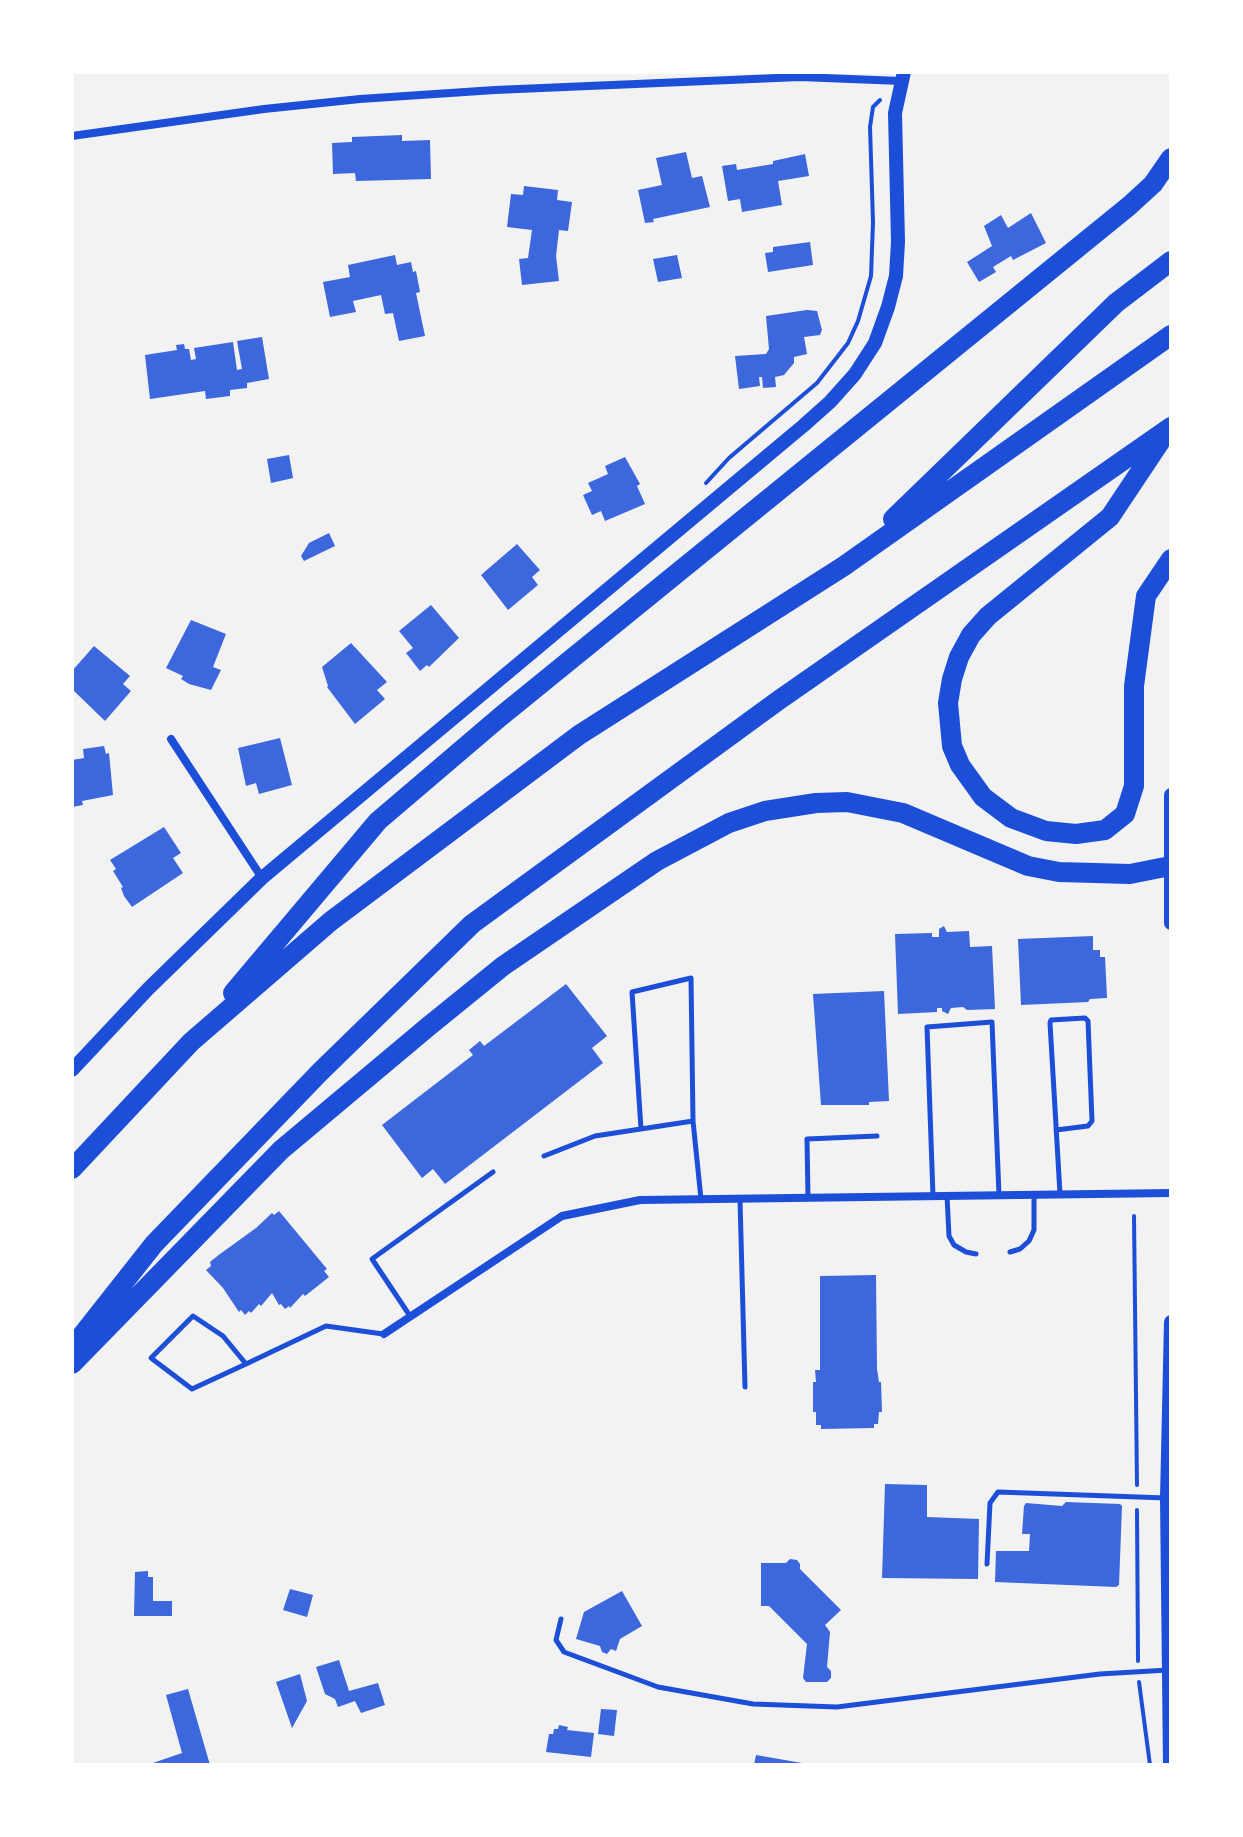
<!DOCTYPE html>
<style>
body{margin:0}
#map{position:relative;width:1243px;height:1837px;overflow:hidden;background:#f2f2f2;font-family:"Titillium Web",sans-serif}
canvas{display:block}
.frame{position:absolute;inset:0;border:74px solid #fff;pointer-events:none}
</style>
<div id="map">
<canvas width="1243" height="1837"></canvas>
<div class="frame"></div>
</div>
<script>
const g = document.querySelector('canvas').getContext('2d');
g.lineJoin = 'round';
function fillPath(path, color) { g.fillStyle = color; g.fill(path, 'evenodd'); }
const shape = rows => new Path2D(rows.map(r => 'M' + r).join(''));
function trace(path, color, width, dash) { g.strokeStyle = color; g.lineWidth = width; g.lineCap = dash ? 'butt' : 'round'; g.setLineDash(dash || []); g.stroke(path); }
fillPath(shape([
 [402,135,402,141,430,140,431,179,356,181,355,173,333,174,332,143,352,142,352,137],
 [686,152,692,178,702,176,710,207,653,219,654,222,645,223,638,190,662,185,656,158],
 [805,154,809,176,778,181,782,205,742,212,740,199,728,201,722,166,736,164,737,170,773,164,773,161],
 [524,186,558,190,557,200,572,202,568,231,559,230,556,256,559,281,522,285,519,259,528,258,532,230,507,227,511,194,523,195],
 [1031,213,1046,243,1013,260,1011,256,993,267,996,272,979,282,967,262,992,246,984,226,1001,215,1008,228],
 [810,242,813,265,768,272,765,253,773,252,773,247],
 [395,255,397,265,411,262,413,272,416,271,420,292,416,293,425,336,399,341,393,313,385,314,381,295,353,301,356,312,330,317,323,282,350,277,348,265],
 [677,255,682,278,658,282,653,259],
 [807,310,817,311,822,330,820,335,804,337,807,354,794,357,794,363,784,375,775,377,776,387,763,388,762,377,759,377,760,386,739,389,735,356,766,354,769,349,766,316],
 [262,337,269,379,247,383,247,388,230,390,230,396,206,399,205,391,150,399,145,355,177,350,176,345,184,344,185,349,189,349,191,360,196,359,194,348,233,342,237,370,242,369,237,341],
 [289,455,293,478,271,483,267,459],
 [625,457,640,484,637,486,645,504,605,521,601,511,592,515,583,495,592,491,588,483,608,474,605,466],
 [329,533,335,546,304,561,301,556,309,543],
 [517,544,540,570,532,577,538,585,508,610,481,575],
 [431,605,459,638,429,667,427,665,420,671,406,653,413,648,399,631],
 [191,620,226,634,213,667,221,670,211,690,189,684,181,679,183,676,166,668],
 [351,643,387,682,377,690,385,699,355,724,327,687,328,686,322,667],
 [94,646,130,676,123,684,131,691,105,721,72,689,72,671],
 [280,738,292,785,259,794,256,783,246,786,238,748],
 [104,746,106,754,109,753,113,795,82,801,83,805,72,807,72,760,84,758,83,749],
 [164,827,181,853,173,858,183,873,132,907,124,896,121,888,123,887,113,871,116,869,110,860],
 [944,926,947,932,969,931,970,947,992,946,995,1009,967,1010,963,1007,951,1008,948,1014,942,1011,942,1008,937,1008,937,1012,898,1014,895,934,932,933,932,937,939,937,939,929],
 [1093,936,1093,950,1100,950,1100,957,1105,957,1107,998,1090,999,1088,1002,1021,1005,1018,939],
 [566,984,607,1036,592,1048,603,1063,445,1184,433,1169,422,1178,382,1125,473,1055,469,1050,480,1041,484,1046],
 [884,991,889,1101,869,1102,869,1105,821,1105,813,994],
 [279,1211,327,1269,324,1271,329,1277,305,1296,303,1294,290,1308,289,1306,285,1309,281,1304,279,1305,272,1293,261,1306,259,1304,251,1313,249,1311,245,1315,241,1310,239,1312,223,1288,206,1270,211,1266,210,1262,220,1254,256,1228,272,1213,274,1215],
 [876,1275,877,1369,879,1382,881,1382,882,1412,879,1412,878,1424,874,1424,874,1428,821,1429,821,1425,816,1425,816,1412,813,1412,813,1382,816,1382,815,1370,820,1370,820,1276],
 [885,1484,927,1485,927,1517,979,1519,978,1579,882,1578],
 [1066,1502,1120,1504,1122,1506,1119,1585,1116,1587,995,1582,996,1551,1029,1551,1030,1534,1022,1534,1024,1506,1026,1503,1062,1506],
 [790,1559,797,1560,800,1564,800,1569,841,1610,825,1625,830,1632,827,1667,831,1671,831,1678,827,1682,806,1682,803,1678,807,1644,769,1606,761,1606,761,1563,786,1563],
 [148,1571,148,1577,153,1577,153,1601,172,1601,172,1616,134,1616,135,1572],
 [290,1589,313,1595,307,1617,283,1610],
 [622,1591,642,1626,620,1639,616,1651,611,1649,607,1654,602,1652,600,1646,576,1639,584,1612],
 [339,1660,349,1691,378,1683,385,1705,361,1713,355,1701,338,1707,335,1699,325,1694,316,1667],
 [300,1674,307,1701,292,1728,276,1682],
 [188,1689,210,1765,147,1765,182,1753,166,1695],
 [601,1709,617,1710,614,1736,598,1734],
 [559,1725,568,1727,567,1730,594,1733,591,1757,546,1752,549,1734,553,1734,554,1729,558,1729],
 [756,1755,802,1763,802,1765,754,1765]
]), '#3d67dc');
trace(shape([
 [706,483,729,458,817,383,848,343,858,321,871,276,873,222,870,127,873,107,880,100],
 [1134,1216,1137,1485],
 [1137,1510,1138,1661],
 [1139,1682,1150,1765]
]), '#1d4ed8', 4);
trace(shape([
 [693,1121,701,1199],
 [1056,1130,1088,1126,1092,1121,1088,1021,1085,1018,1051,1020,1050,1023,1060,1194],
 [544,1156,595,1136,693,1121,691,978,632,992,641,1129],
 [933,1196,927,1027,992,1022,999,1195],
 [947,1196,949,1236,954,1245,966,1252,976,1254],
 [808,1198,807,1139,877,1136],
 [740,1200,745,1387],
 [1010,1252,1020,1249,1029,1241,1034,1230,1034,1194],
 [410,1316,372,1259,493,1172],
 [246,1364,223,1336,193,1316,151,1358,192,1389,246,1364,326,1326,383,1334],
 [987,1564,990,1503,998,1492,1166,1498],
 [561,1619,556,1640,564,1652,658,1687,753,1704,837,1707,1100,1674,1168,1670]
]), '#1d4ed8', 5);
trace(shape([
 [72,136,264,109,360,99,495,90,800,77,901,81],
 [171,739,262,878],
 [384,1334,562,1216,640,1200,1171,1193]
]), '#1d4ed8', 8);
trace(shape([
 [1171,795,1171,923],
 [72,1070,148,989,262,878,803,426,830,402,855,374,875,343,888,307,896,276,898,242,895,113,904,72],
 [1170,1765,1167,1498,1171,1322]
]), '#1d4ed8', 14);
trace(shape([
 [1160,442,1110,517,988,616,971,635,959,657,952,679,948,703,952,746,960,765,983,797,1011,818,1046,831,1076,834,1105,830,1125,814,1134,786,1134,686,1146,596,1171,559],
 [893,519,1116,303,1171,261],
 [233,993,378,821,500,717,1129,206,1153,184,1171,158],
 [72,1169,191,1042,331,921,579,735,844,566,1171,335],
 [72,1348,154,1244,320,1072,472,924,779,700,1171,427],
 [72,1364,281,1150,429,1026,503,966,657,861,729,823,765,811,816,803,847,802,903,813,1028,866,1059,872,1130,874,1170,866]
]), '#1d4ed8', 20);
</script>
